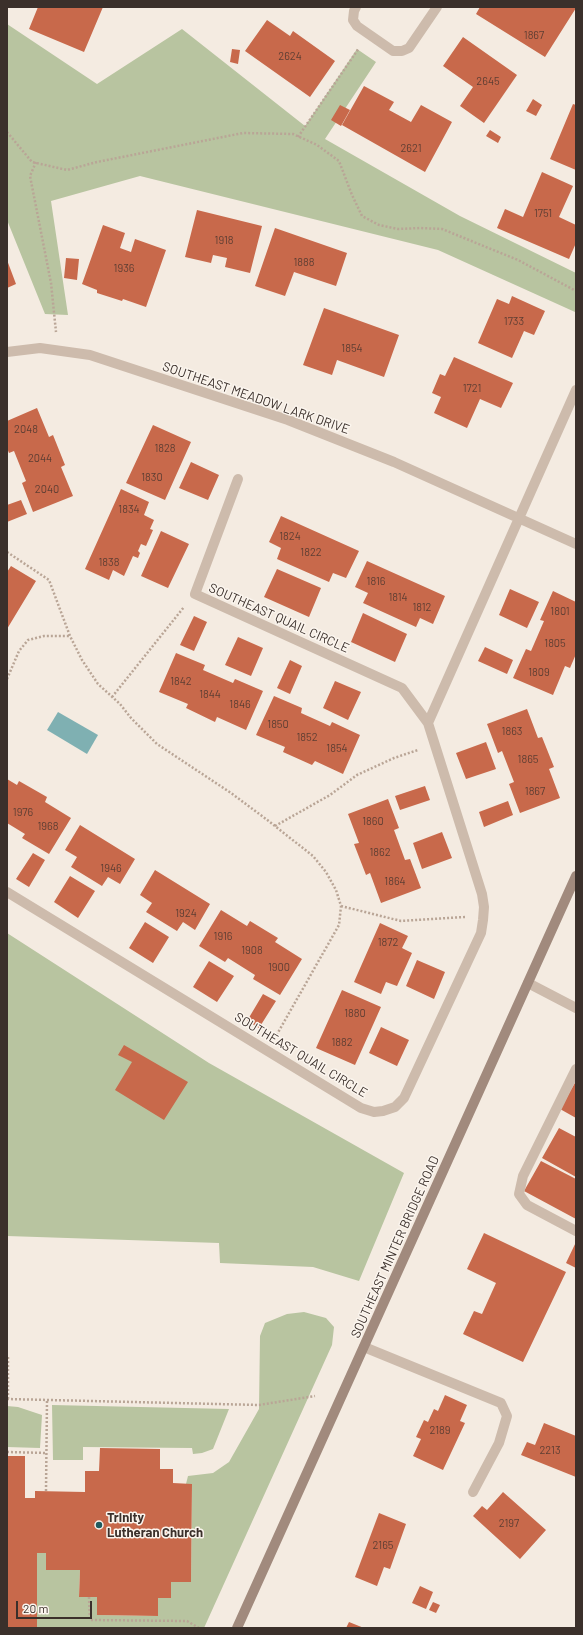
<!DOCTYPE html>
<style>
body{margin:0}
#map{position:relative;width:583px;height:1635px;overflow:hidden;background:#f4ebe1;font-family:Barlow,sans-serif}
canvas{display:block}
.frame{position:absolute;inset:0;border:8px solid #3b302b;pointer-events:none}
.scale{position:absolute;left:16px;top:1601px;width:76px;height:18px;box-sizing:border-box;border:2px solid #3b302b;border-top:0;padding-left:5px;font-size:12px;line-height:14px;white-space:nowrap;color:#3b302b;-webkit-text-stroke:3px #fbf5ee;paint-order:stroke}
</style>
<div id="map">
<canvas width="583" height="1635"></canvas>
<div class="frame"></div>
<div class="scale">20 m</div>
</div>
<script>
const g = document.querySelector('canvas').getContext('2d');
g.lineJoin = 'round';
function fillPath(path, color) { g.fillStyle = color; g.fill(path, 'evenodd'); }
const shape = rows => new Path2D(rows.map(r => 'M' + r).join(''));
function trace(path, color, width, dash) { g.strokeStyle = color; g.lineWidth = width; g.lineCap = dash ? 'butt' : 'round'; g.setLineDash(dash || []); g.stroke(path); }
function write(font, color, halo, rows, align = 'center') {
  g.font = font + ' Barlow,sans-serif'; g.lineWidth = 3; g.setLineDash([]); g.textBaseline = 'middle'; g.strokeStyle = halo; g.fillStyle = color; for (const [text, x, y, turn = 0] of rows) {
    g.save(); g.translate(x, y); g.rotate((+turn || 0) * Math.PI / 180); g.textAlign = isNaN(turn) ? turn : align; if (halo) g.strokeText(text, 0, 0); g.fillText(text, 0, 0); g.restore();
  }
}
fillPath(shape([
 [7,24,97,84,182,29,305,126,357,49,376,62,325,139,460,216,576,273,575,312,438,250,140,176,51,201,68,315,45,314,7,220],
 [7,933,209,1063,404,1173,359,1281,313,1267,220,1263,219,1243,7,1236],
 [304,1312,326,1318,334,1327,332,1345,204,1628,37,1628,37,1553,46,1553,46,1570,80,1570,79,1596,97,1597,97,1615,158,1616,158,1598,171,1582,191,1582,192,1484,186,1484,188,1476,213,1473,229,1462,259,1409,260,1336,265,1323,287,1314],
 [52,1405,229,1409,213,1449,202,1453,193,1454,192,1448,83,1447,83,1460,53,1460],
 [7,1406,18,1407,42,1415,40,1448,7,1447]
]), '#b8c4a0');
fillPath(shape([
 [58,712,98,735,87,754,47,730]
]), '#7fb0b2');
fillPath(shape([
 [38,7,103,7,84,52,29,29],
 [480,7,576,7,576,8,545,57,476,14],
 [267,20,290,36,293,31,335,61,310,97,245,51],
 [463,37,517,75,484,123,460,106,473,87,443,66],
 [232,49,240,50,238,64,230,62],
 [364,86,394,102,389,110,411,122,421,105,452,122,425,172,342,125],
 [533,99,542,105,536,116,526,111],
 [573,104,576,105,576,170,550,159],
 [340,105,350,110,341,126,331,120],
 [490,130,501,137,498,143,486,136],
 [542,172,573,186,559,217,576,225,576,243,569,259,497,228,505,209,523,217],
 [197,210,262,226,250,273,225,267,227,258,213,255,211,263,185,257],
 [103,225,125,233,120,248,131,252,135,239,166,250,146,307,123,299,122,301,97,293,97,290,82,284],
 [275,228,347,253,336,286,294,272,285,296,255,286],
 [66,258,79,259,77,280,64,278],
 [7,260,16,284,7,288],
 [512,296,545,311,534,335,524,331,512,358,478,343,497,299,509,304],
 [324,308,399,335,384,377,337,360,332,375,303,365],
 [454,357,513,383,501,408,480,399,467,428,434,413,441,397,432,393,440,374,445,376],
 [37,408,49,437,53,435,65,465,61,467,73,496,33,512,22,483,26,481,14,451,9,453,7,448,7,421],
 [153,425,191,442,165,500,126,483],
 [191,462,219,475,208,500,179,488],
 [121,489,149,502,144,515,154,520,150,529,153,530,146,546,141,544,138,551,140,553,138,558,133,556,124,576,113,570,109,580,85,569],
 [21,500,27,514,7,522,7,505],
 [281,516,359,551,346,578,333,573,329,582,277,559,281,548,269,542],
 [161,531,189,544,168,588,141,576],
 [367,561,445,596,433,624,420,618,416,627,363,603,368,593,355,587],
 [11,566,36,581,7,629,7,572],
 [277,569,321,588,309,617,264,597],
 [510,589,539,602,527,628,499,615],
 [553,591,576,602,576,654,570,668,565,666,553,695,513,678,526,649,531,651,544,621,540,620],
 [363,613,407,634,395,662,351,642],
 [194,616,207,622,194,651,180,645],
 [238,637,263,648,251,676,225,665],
 [485,647,513,660,507,674,478,661],
 [176,653,205,665,203,670,233,683,235,679,263,691,246,730,217,717,215,722,186,708,188,704,159,692],
 [290,660,302,666,290,694,277,688],
 [335,681,361,692,348,720,323,708],
 [274,696,302,708,301,713,330,726,332,722,360,735,343,774,315,761,312,765,283,752,285,747,256,735],
 [527,709,538,738,542,737,554,767,549,769,560,798,520,813,509,784,514,782,502,751,498,753,487,724],
 [486,742,496,769,466,779,456,753],
 [7,779,17,785,19,781,47,797,45,802,71,818,49,854,22,838,25,834,7,823],
 [425,786,430,800,400,810,395,796],
 [388,799,399,828,394,830,405,860,410,859,421,888,381,903,370,873,366,875,354,844,359,843,348,814],
 [508,801,513,815,484,827,479,812],
 [80,825,135,859,120,884,108,877,102,886,71,867,77,857,65,850],
 [442,832,452,858,422,869,413,843],
 [33,853,45,860,29,887,16,879],
 [155,870,210,904,195,930,183,922,177,931,146,912,152,903,140,895],
 [70,876,95,891,78,918,54,902],
 [221,910,247,926,250,921,278,938,275,942,302,959,280,995,253,979,255,975,228,958,225,962,199,946],
 [145,922,169,937,153,963,129,948],
 [380,923,408,936,402,948,412,953,397,986,386,982,381,994,354,982],
 [417,960,445,972,434,999,406,986],
 [209,961,234,976,217,1002,193,987],
 [342,990,381,1007,355,1065,316,1048],
 [263,994,276,1001,259,1028,247,1021],
 [381,1027,409,1040,397,1066,369,1053],
 [124,1045,188,1082,164,1120,115,1090,132,1062,118,1055],
 [576,1081,576,1118,560,1109],
 [559,1128,576,1137,576,1177,542,1158],
 [541,1161,576,1179,576,1219,524,1191],
 [484,1233,566,1272,523,1362,463,1334,474,1311,482,1314,496,1283,467,1269],
 [576,1242,576,1268,566,1263],
 [445,1395,467,1405,460,1421,465,1423,443,1470,413,1456,421,1439,416,1437,424,1420,428,1422,434,1409,438,1411],
 [544,1423,576,1436,576,1477,521,1455,527,1442,535,1445],
 [100,1448,160,1449,160,1469,173,1469,173,1483,192,1484,191,1582,171,1582,171,1598,158,1598,158,1616,97,1615,97,1597,79,1597,80,1570,46,1570,46,1553,37,1553,37,1628,7,1628,7,1456,25,1456,25,1498,35,1498,35,1491,85,1492,85,1471,99,1471],
 [503,1492,546,1530,520,1559,473,1516,482,1506,487,1510],
 [379,1513,406,1524,390,1569,384,1567,377,1586,355,1577],
 [420,1586,433,1592,426,1609,412,1603],
 [433,1602,440,1605,436,1613,429,1610],
 [349,1622,364,1628,346,1628]
]), '#c8694b');
trace(shape([
 [7,132,32,162,67,170,97,162,243,133,293,134,317,145,339,161,352,195,362,216,379,225,398,229,420,228,442,229,518,260,576,291],
 [298,137,359,48],
 [36,162,30,176,51,283,56,332],
 [7,552,49,580,70,636,82,660,98,684,120,704,131,718,157,744,231,793,266,819,313,856,326,872,336,890,341,906,339,925,276,1036],
 [7,679,19,651,28,640,44,636,70,636],
 [112,697,184,607],
 [275,826,330,795,357,775,394,758,418,750],
 [341,906,401,921,465,917],
 [7,1399,259,1405,315,1396],
 [8,1399,8,1357],
 [7,1452,46,1453],
 [46,1491,47,1400],
 [89,1597,90,1620,187,1621,199,1628]
]), '#b9a596', 2.5, [2, 2]);
trace(shape([
 [528,983,576,1008],
 [576,1069,523,1176,519,1194,527,1205,576,1231],
 [364,1347,501,1403,507,1416,499,1443,473,1492]
]), '#cdbbac', 10);
trace(shape([
 [356,7,354,11,353,20,357,26,393,51,402,51,409,48,437,7],
 [7,352,40,348,90,355,288,420,394,462,576,544],
 [238,479,195,594,402,688,428,723],
 [7,892,361,1108,374,1112,383,1111,395,1107,404,1098,481,933,483,920,484,907,482,894,428,723,576,390]
]), '#cdbbac', 10);
trace(shape([
 [237,1628,576,876]
]), '#a18a7d', 10);
for (const [x, y, r, color] of [
 [99,1525,4,"#1f5a5e"]
]) { const dot = new Path2D(); dot.arc(x, y, r, 0, 2 * Math.PI); g.fillStyle = color; g.fill(dot); trace(dot, '#fbf5ee', 1.5); }
write('11px', '#5e3e33', null, [
 ["1867",534,35],
 ["2624",290,56],
 ["2645",488,81],
 ["2621",411,148],
 ["1751",543,213],
 ["1918",224,240],
 ["1888",304,262],
 ["1936",124,268],
 ["1733",514,321],
 ["1854",352,348],
 ["1721",472,388],
 ["2048",26,429],
 ["1828",165,448],
 ["2044",40,458],
 ["1830",152,477],
 ["2040",47,489],
 ["1834",129,509],
 ["1824",290,536],
 ["1822",311,552],
 ["1838",109,562],
 ["1816",376,581],
 ["1814",398,597],
 ["1812",422,607],
 ["1801",560,611],
 ["1805",555,643],
 ["1809",539,672],
 ["1842",181,681],
 ["1844",210,694],
 ["1846",240,704],
 ["1850",278,724],
 ["1863",512,731],
 ["1852",307,737],
 ["1854",337,748],
 ["1865",528,759],
 ["1867",535,791],
 ["1976",23,812],
 ["1860",373,821],
 ["1968",48,826],
 ["1862",380,852],
 ["1946",111,868],
 ["1864",395,881],
 ["1924",186,913],
 ["1916",223,936],
 ["1872",388,942],
 ["1908",252,950],
 ["1900",279,967],
 ["1880",355,1013],
 ["1882",342,1042],
 ["2189",440,1430],
 ["2213",550,1450],
 ["2197",509,1523],
 ["2165",383,1545]
]);
write('13px', '#3b302b', '#fbf5ee', [
 ["SOUTHEAST MEADOW LARK DRIVE",256,398,19],
 ["SOUTHEAST QUAIL CIRCLE",279,618,24],
 ["SOUTHEAST QUAIL CIRCLE",301,1055,31],
 ["SOUTHEAST MINTER BRIDGE ROAD",395,1247,-66]
]);
write('bold 13px', '#3b302b', '#fbf5ee', [
 ["Trinity",107,1518],
 ["Lutheran Church",107,1533]
], 'left');
</script>
